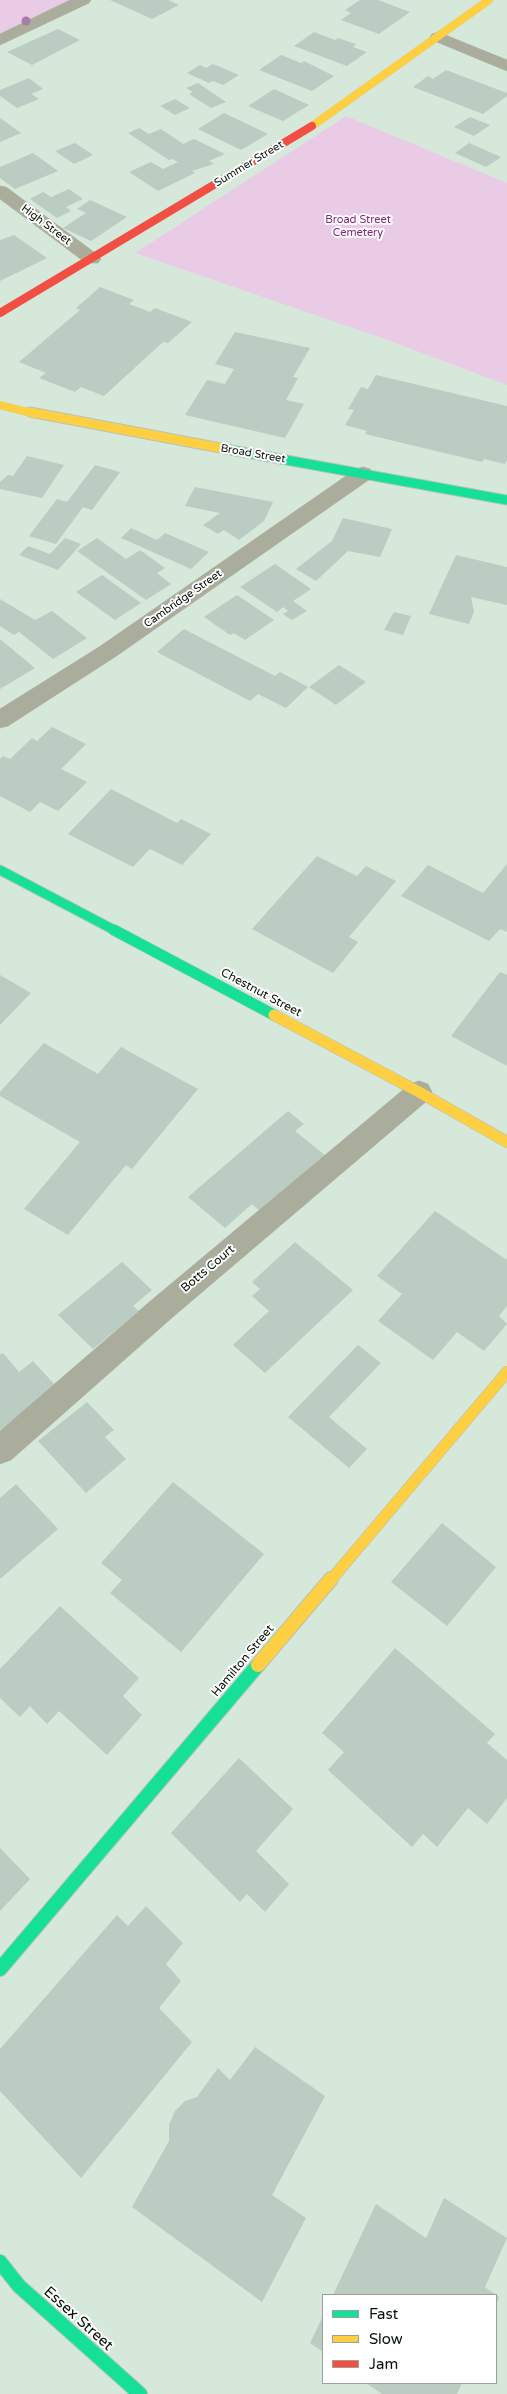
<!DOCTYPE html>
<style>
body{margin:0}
#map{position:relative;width:507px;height:2394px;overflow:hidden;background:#d5e8d9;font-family:"Varela Round",sans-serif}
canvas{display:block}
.legend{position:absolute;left:322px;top:2294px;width:175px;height:90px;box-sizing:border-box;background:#fff;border:1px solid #9ba09c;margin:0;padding:6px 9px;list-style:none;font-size:15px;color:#051108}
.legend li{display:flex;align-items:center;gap:10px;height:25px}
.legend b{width:25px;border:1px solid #9ba09c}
</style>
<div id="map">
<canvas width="507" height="2394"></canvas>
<ul class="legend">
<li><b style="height:6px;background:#16e098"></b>Fast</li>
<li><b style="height:6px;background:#ffcf43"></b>Slow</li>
<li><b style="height:6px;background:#f24e42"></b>Jam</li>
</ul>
</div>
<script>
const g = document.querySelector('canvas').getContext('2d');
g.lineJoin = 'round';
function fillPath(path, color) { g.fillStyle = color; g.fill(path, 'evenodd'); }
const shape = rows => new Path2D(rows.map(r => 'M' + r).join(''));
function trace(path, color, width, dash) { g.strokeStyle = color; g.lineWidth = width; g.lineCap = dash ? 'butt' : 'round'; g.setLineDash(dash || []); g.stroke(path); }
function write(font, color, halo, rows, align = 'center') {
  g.font = font + ' "Varela Round",sans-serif'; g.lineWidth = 4; g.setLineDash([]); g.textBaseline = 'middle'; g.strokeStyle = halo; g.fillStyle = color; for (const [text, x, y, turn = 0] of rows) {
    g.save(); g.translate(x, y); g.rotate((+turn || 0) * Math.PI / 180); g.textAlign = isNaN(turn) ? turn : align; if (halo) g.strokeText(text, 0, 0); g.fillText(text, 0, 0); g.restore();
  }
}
fillPath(shape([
 [0,0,78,0,0,40],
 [346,116,507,183,507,385,382,338,135,253]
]), '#eacbe6');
fillPath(shape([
 [110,0,168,0,179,5,152,19],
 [360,0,378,0,410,12,379,34,341,20,351,13,345,10],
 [58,29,80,40,32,65,7,52],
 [314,32,335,40,338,38,356,44,353,47,367,52,347,66,294,46],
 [281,55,301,63,304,61,334,76,312,91,259,70],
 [213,64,239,75,223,85,213,81,209,83,187,73,200,65,206,68],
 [446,70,507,93,507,96,483,114,413,87,428,76,433,79],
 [29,78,43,89,31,94,39,99,17,108,0,96,0,90],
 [198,83,226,102,211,108,189,94,193,92,186,88],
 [274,89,309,105,283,121,248,106],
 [175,99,190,108,175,115,160,106],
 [224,113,268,134,241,150,198,129],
 [470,117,490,125,474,136,454,127],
 [0,118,21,133,0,142],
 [139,128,149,134,161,129,183,144,194,139,225,154,209,161,214,164,192,171,195,173,158,191,129,172,151,162,163,169,178,162,172,159,169,160,128,133],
 [75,143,93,155,74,164,55,151],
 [469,143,501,157,486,167,455,153],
 [33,153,58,171,15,189,0,178,0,167],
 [69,189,83,199,66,207,71,211,57,218,30,199,43,192,51,197],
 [90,200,127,217,91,241,63,228,86,213,77,209],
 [14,235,47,258,0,281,0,240],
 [100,287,134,300,129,304,150,312,155,308,192,322,168,343,163,342,104,396,81,387,75,392,39,378,46,373,19,362,80,310,76,308],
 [235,332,310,348,293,377,298,378,286,400,304,404,285,438,185,415,207,380,225,384,234,369,215,364],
 [376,375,507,406,507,460,505,464,484,459,482,462,365,434,367,431,345,425,354,410,348,409,361,387,368,389],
 [27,456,64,465,42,498,0,489,0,482,8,475,13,476],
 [95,465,120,472,92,510,83,507,56,544,29,536,57,499,67,502],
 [195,487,273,502,264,521,239,540,224,530,218,534,203,525,220,513,185,506],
 [343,518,392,529,380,557,348,551,316,581,296,569,332,541],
 [131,528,157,540,165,533,209,552,191,569,121,538],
 [65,538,81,544,58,570,19,555,28,546,50,554],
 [97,538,126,559,140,550,165,568,157,573,171,584,146,600,77,551],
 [456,555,507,567,507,605,471,597,474,612,469,624,429,614],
 [275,564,311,589,293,601,307,611,292,620,283,614,288,611,283,607,277,612,240,587],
 [102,575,141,603,115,620,76,592],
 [237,595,274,620,245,640,234,633,230,635,204,617],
 [0,599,35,620,52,611,87,638,53,659,19,632,14,635,0,626],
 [394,612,411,616,403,635,384,630],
 [184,629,275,676,280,672,308,687,286,708,258,694,250,701,157,652],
 [0,639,35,668,0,689],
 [339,665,366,682,336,705,309,687],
 [52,727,86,744,61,769,87,782,58,811,40,802,30,812,0,796,0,759,3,756,10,759,32,738,37,741],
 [111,789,177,823,181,819,211,834,182,865,150,849,133,867,68,834],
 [317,856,357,876,366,866,396,881,349,937,358,942,333,973,252,929],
 [507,864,507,932,500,929,489,941,401,896,428,865,483,893],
 [500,972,507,975,507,1066,451,1036],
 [0,975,31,993,0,1025],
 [44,1043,98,1074,121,1047,198,1089,132,1169,126,1165,68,1235,24,1209,80,1142,0,1096,0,1092],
 [288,1111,304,1124,295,1131,326,1156,261,1212,252,1204,225,1228,188,1197],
 [435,1211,507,1260,507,1306,499,1316,507,1324,484,1351,457,1332,433,1360,378,1321,402,1294,377,1276],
 [295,1242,353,1290,265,1373,233,1345,269,1311,252,1296,260,1289,252,1282],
 [122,1262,152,1290,133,1306,139,1311,93,1349,58,1315],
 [358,1345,381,1363,329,1417,367,1449,349,1468,288,1417],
 [3,1353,19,1372,33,1361,56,1386,0,1430,0,1355],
 [87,1402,114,1430,105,1437,126,1459,86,1493,38,1441],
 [173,1482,264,1554,181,1652,110,1593,122,1580,101,1563],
 [16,1484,58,1529,0,1579,0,1498],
 [442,1523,496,1567,447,1626,391,1582],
 [60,1606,139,1678,123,1696,142,1715,107,1755,59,1711,47,1724,30,1706,20,1717,0,1698,0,1669],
 [395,1648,495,1734,487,1743,507,1760,507,1798,487,1824,468,1808,437,1847,423,1834,412,1847,328,1770,344,1752,322,1733],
 [239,1758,293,1809,256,1851,289,1884,265,1912,247,1894,240,1902,171,1833],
 [0,1848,30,1879,0,1911],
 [146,1906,183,1943,166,1964,181,1981,159,2008,192,2042,81,2178,0,2091,0,2049,117,1915,128,1926],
 [255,2047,325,2096,272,2195,306,2218,262,2302,132,2207,169,2141,169,2125,175,2111,185,2101,197,2097,218,2068,230,2080],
 [444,2198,507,2238,485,2287,499,2297,496,2306,496,2295,333,2295,376,2204,426,2238],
 [323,2316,323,2352,310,2343],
 [366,2383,462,2383,457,2394,382,2394]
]), '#bbccc2');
const street = shape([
 [70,0,91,0,89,3,0,45,0,34,70,0],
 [438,32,507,60,507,71,432,40,430,37,432,34,438,32],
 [0,186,6,187,98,255,101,259,98,263,86,263,0,199,0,186],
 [363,467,370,469,373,474,370,479,115,657,8,726,0,728,0,709,99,647,356,469,363,467],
 [419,1081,428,1084,432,1092,428,1100,174,1316,11,1460,0,1464,0,1431,154,1298,410,1084,419,1081]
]);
const fastFar2 = shape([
 [231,450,507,500],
 [0,870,116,931]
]);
const fastFar1 = shape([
 [114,930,274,1015]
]);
const fast = shape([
 [0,1969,258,1665],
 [0,2262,19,2286,140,2394]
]);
const slowFar3 = shape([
 [312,126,489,0],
 [0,405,35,414]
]);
const slowFar2 = shape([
 [30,412,231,450]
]);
const slowFar1 = shape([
 [274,1015,419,1092,507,1142],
 [330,1581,507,1372]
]);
const slow = shape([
 [258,1665,331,1579]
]);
const jam = shape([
 [0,313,312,126]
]);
trace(street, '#b5c4b8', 1);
trace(fastFar2, '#b5c4b8', 11);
trace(fastFar1, '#b5c4b8', 12);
trace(fast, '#b5c4b8', 16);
trace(slowFar3, '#b5c4b8', 8);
trace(slowFar2, '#b5c4b8', 11);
trace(slowFar1, '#b5c4b8', 12);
trace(slow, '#b5c4b8', 16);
trace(jam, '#b5c4b8', 8);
fillPath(street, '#aaac9c');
trace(fastFar2, '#16e098', 9);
trace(fastFar1, '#16e098', 11);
trace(fast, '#16e098', 14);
trace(slowFar3, '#ffcf43', 8);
trace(slowFar2, '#ffcf43', 9);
trace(slowFar1, '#ffcf43', 11);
trace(slow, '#ffcf43', 14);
trace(jam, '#f24e42', 8);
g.fillStyle = '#ab7ca8';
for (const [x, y] of [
 [26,21]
]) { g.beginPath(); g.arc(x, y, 4.5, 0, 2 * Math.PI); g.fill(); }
write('11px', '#051108', '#fff', [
 ["Summer Street",249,164,-31],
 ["High Street",46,225,37],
 ["Broad Street",253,454,10],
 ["Cambridge Street",183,599,-35]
]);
write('11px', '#88237f', '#fff', [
 ["Broad Street",358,220],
 ["Cemetery",358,233]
]);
write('12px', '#051108', '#fff', [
 ["Chestnut Street",261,993,28],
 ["Botts Court",208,1269,-40],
 ["Hamilton Street",243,1661,-50]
]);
write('15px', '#051108', '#fff', [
 ["Essex Street",78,2319,42]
]);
</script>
